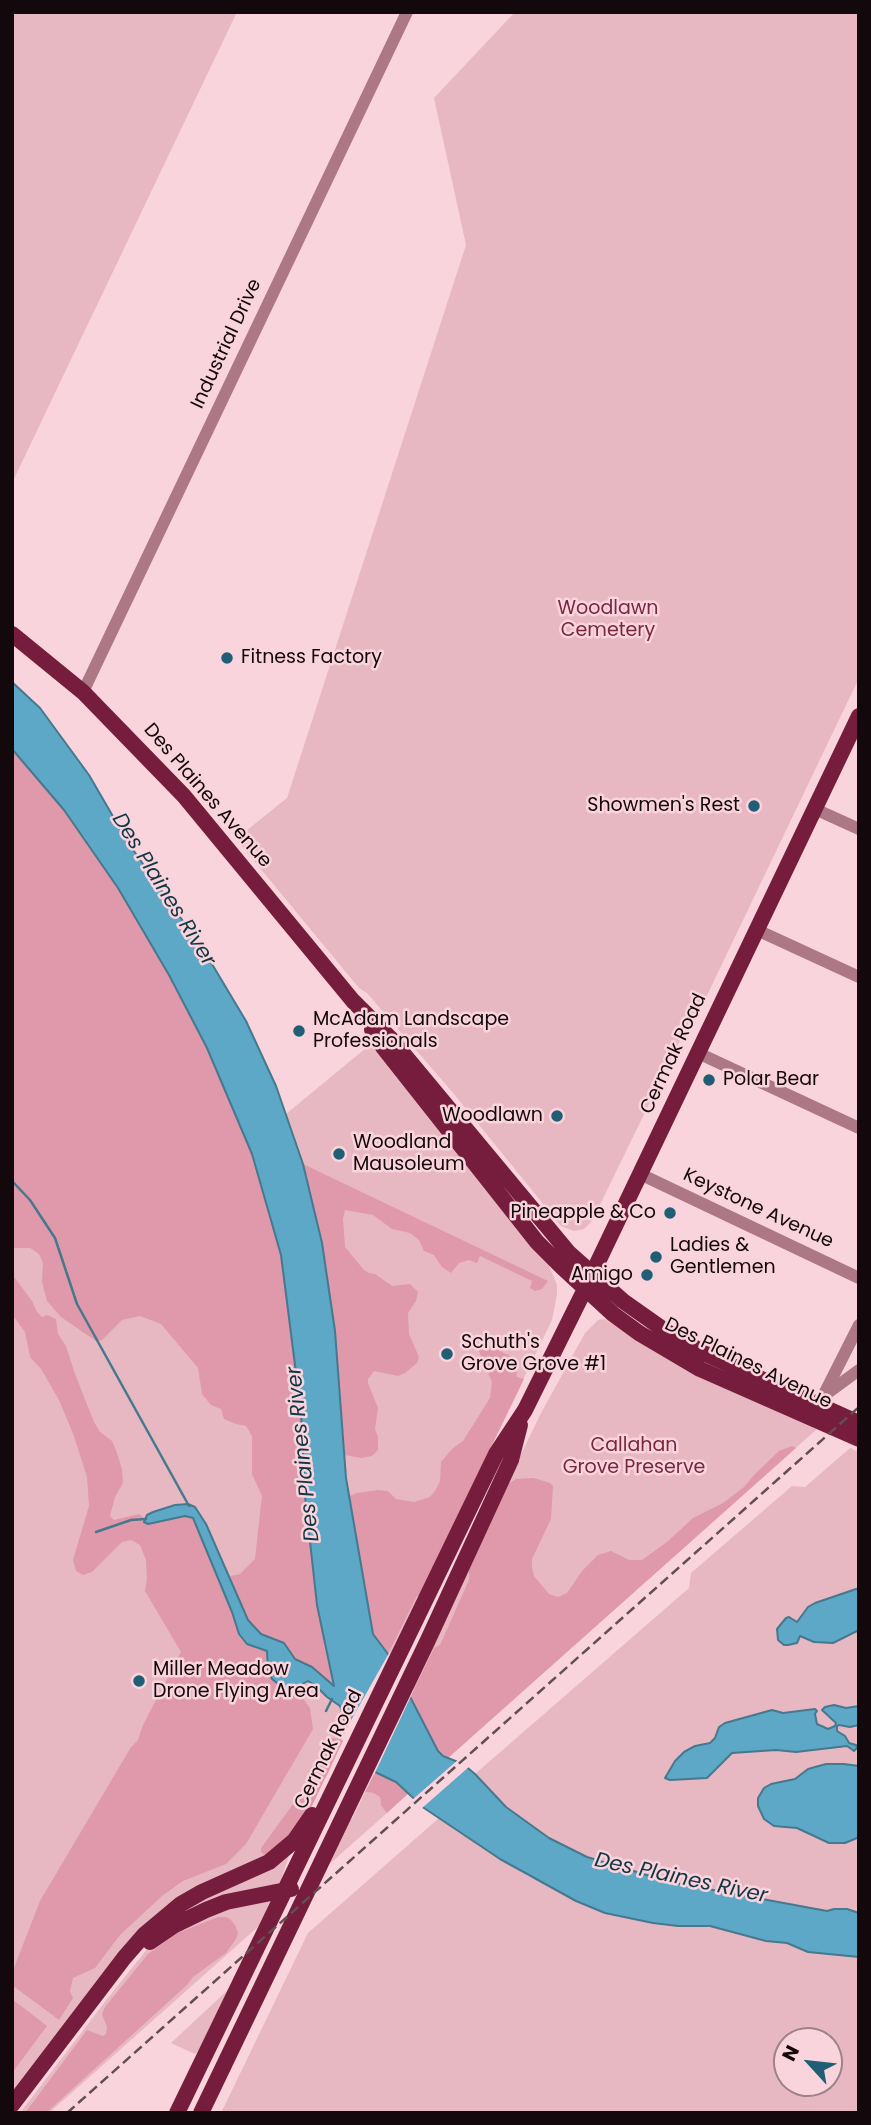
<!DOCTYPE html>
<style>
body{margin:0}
#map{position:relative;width:871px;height:2125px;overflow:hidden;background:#f9d4dc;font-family:Poppins,sans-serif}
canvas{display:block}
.frame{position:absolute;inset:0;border:14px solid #13080b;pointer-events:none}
.north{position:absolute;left:773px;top:2027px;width:70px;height:70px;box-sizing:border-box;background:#f9d4dc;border:2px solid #9d8288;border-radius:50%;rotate:297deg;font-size:19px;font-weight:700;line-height:28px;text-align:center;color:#13080b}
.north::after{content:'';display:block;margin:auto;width:24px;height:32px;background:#1f5e74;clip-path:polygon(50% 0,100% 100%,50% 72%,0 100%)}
</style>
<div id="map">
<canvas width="871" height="2125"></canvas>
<div class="frame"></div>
<div class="north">N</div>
</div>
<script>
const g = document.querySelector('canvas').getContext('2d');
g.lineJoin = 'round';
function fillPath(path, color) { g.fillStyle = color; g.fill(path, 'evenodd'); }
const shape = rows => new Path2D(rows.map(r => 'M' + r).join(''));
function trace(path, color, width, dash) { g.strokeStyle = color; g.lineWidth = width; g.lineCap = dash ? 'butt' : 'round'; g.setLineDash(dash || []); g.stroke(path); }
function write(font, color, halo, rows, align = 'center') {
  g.font = font + ' Poppins,sans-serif'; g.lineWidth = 5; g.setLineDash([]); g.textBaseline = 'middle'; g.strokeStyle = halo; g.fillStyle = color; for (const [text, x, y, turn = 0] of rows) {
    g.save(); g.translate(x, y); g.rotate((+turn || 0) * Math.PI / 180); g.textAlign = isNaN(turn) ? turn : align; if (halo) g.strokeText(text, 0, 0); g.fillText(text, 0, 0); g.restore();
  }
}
fillPath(shape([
 [12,12,237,12,12,483],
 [515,12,859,12,859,678,700,1010,689,1022,592,1221,584,1229,574,1231,561,1226,454,1094,367,993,359,988,236,839,287,798,466,245,434,98],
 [12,749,169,975,335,1687,347,1728,329,1772,281,1848,187,1897,12,2098],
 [372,1043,548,1263,557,1285,557,1294,552,1320,390,1654,353,1525,346,1478,335,1331,303,1164,286,1114],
 [604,1319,817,1429,448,1758,410,1698,414,1690,413,1688,481,1537,540,1415,585,1333,598,1320],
 [850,1448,859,1452,859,1913,847,1909,834,1909,827,1911,755,1898,670,1882,620,1868,587,1857,549,1838,506,1807,475,1774,689,1588,691,1573,792,1486,805,1487],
 [365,1792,373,1793,380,1797,381,1806,387,1813,326,1867,349,1818,352,1819],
 [439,1818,500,1859,528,1876,605,1913,653,1923,678,1926,710,1926,766,1941,787,1943,808,1952,859,1957,859,2113,221,2113,308,1933],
 [787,2041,829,2041,829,2083,787,2083],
 [290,1853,279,1885,182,1916,179,1911],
 [271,1900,259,1926,49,2113,20,2113,107,1999,148,1948,214,1910],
 [230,1988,198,2051,195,2054,171,2043]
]), '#e7b8c2');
fillPath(shape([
 [12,749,64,810,118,888,169,975,207,1048,252,1154,281,1255,301,1412,305,1496,317,1605,335,1687,312,1667,295,1659,284,1643,261,1634,254,1628,248,1620,230,1576,240,1574,255,1559,260,1513,262,1496,252,1474,252,1436,246,1426,236,1424,224,1419,221,1409,211,1405,202,1394,198,1368,161,1324,140,1316,122,1320,102,1340,96,1341,61,1317,47,1301,42,1282,43,1263,39,1254,30,1248,12,1248],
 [303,1164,548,1281,542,1289,535,1291,530,1288,532,1281,480,1256,477,1263,469,1260,459,1263,451,1273,442,1267,434,1255,424,1251,419,1240,410,1233,392,1229,373,1215,345,1210,343,1219,345,1247,364,1270,369,1273,375,1274,392,1286,410,1284,418,1292,416,1301,408,1313,409,1334,419,1357,417,1363,405,1373,398,1376,374,1371,368,1379,368,1383,378,1408,375,1429,378,1437,378,1450,372,1456,361,1458,345,1455,335,1331,322,1243],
 [12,1274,32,1301,37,1312,42,1317,47,1315,56,1319,58,1334,66,1346,75,1374,94,1422,100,1432,112,1441,116,1450,122,1469,123,1483,115,1497,110,1516,114,1520,139,1514,145,1519,144,1522,148,1524,185,1516,194,1519,232,1612,239,1634,257,1649,267,1651,268,1670,272,1679,287,1691,296,1696,302,1697,310,1708,313,1729,246,1844,226,1864,183,1881,162,1896,120,1935,95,1968,73,1978,70,1991,73,1998,59,2020,12,1985,12,1973,40,1901,131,1747,138,1740,143,1725,181,1652,145,1591,147,1579,146,1560,140,1545,131,1540,122,1542,92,1572,83,1575,76,1571,73,1560,89,1506,87,1477,74,1436,59,1400,41,1369,30,1357,25,1332,12,1314],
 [482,1342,514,1358,517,1377,524,1379,419,1596,417,1596,388,1654,373,1634,349,1496,357,1493,378,1490,388,1491,396,1499,414,1502,430,1497,435,1491,440,1481,441,1462,453,1448,463,1441,490,1398,492,1382,478,1349],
 [792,1446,796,1448,448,1758,438,1751,410,1698,434,1648,440,1645,469,1580,469,1565,506,1485,516,1479,534,1478,550,1483,553,1486,551,1519,532,1559,532,1567,534,1576,549,1594,558,1597,567,1593,582,1571,598,1555,611,1551,629,1560,642,1560,667,1542,693,1518,723,1503,744,1487,754,1475,779,1451],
 [331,1738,341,1739,343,1741,310,1810,271,1856,265,1855,261,1852,261,1848,299,1796,324,1745],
 [375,1772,396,1782,410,1792,387,1813,381,1806,380,1797,373,1793,365,1792],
 [218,1917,226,1917,230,1919,235,1925,238,1933,236,1939,226,1953,193,1977,187,1985,46,2113,25,2113,87,2030,103,2036,106,2034,107,2027,102,2014,105,2007,148,1954,178,1933],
 [12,1999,47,2026,12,2073]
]), '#df99aa');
const water = shape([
 [12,682,40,708,89,775,129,844,206,954,246,1021,276,1086,303,1164,322,1243,335,1331,346,1478,373,1634,388,1654,438,1751,443,1756,463,1764,475,1774,506,1807,549,1838,587,1857,670,1882,827,1911,834,1909,847,1909,859,1913,859,1957,808,1952,787,1943,766,1941,710,1926,678,1926,653,1923,605,1913,576,1901,500,1859,424,1808,396,1782,375,1772,347,1728,340,1706,327,1697,315,1685,308,1681,290,1691,287,1691,272,1679,268,1670,267,1651,247,1644,239,1634,232,1612,193,1518,185,1516,148,1524,144,1522,147,1515,153,1512,175,1505,188,1504,195,1507,206,1524,248,1620,261,1634,284,1643,295,1659,312,1667,334,1686,317,1605,305,1496,301,1412,281,1255,252,1154,207,1048,169,975,118,888,64,810,12,749,12,682],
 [859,1588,859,1630,833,1643,814,1642,800,1636,797,1643,788,1645,784,1645,778,1640,777,1629,786,1618,789,1617,797,1622,808,1607,815,1603,859,1588],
 [834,1705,846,1708,859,1706,859,1725,850,1727,839,1725,837,1726,837,1731,845,1736,849,1743,856,1745,857,1748,854,1751,847,1746,796,1752,776,1750,732,1753,707,1778,670,1780,665,1778,675,1761,684,1752,695,1746,710,1743,715,1738,719,1727,725,1723,772,1710,783,1713,815,1709,817,1711,815,1714,817,1724,828,1729,835,1726,836,1723,822,1710,825,1707,834,1705],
 [826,1764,844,1764,859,1766,859,1836,857,1838,845,1843,829,1843,797,1828,774,1826,764,1819,758,1806,758,1798,764,1788,771,1784,795,1779,808,1769,826,1764]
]);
fillPath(water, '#5ca8c6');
trace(water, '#46788e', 2);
fillPath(shape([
 [389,1653,412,1694,374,1775,345,1731],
 [459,1759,470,1766,421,1809,412,1800]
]), '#f9d4dc');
trace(shape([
 [12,1181,30,1200,55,1238,77,1304,189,1506],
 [96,1532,131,1520,146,1519],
 [326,1711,332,1699]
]), '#46788e', 2.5);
trace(shape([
 [83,692,407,12],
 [815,809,859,829],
 [757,930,859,977],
 [698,1053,859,1128],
 [640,1174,859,1278],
 [825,1395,859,1370],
 [815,1412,859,1325]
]), '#ac7885', 12);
trace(shape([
 [12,634,83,692,184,796,353,1001,392,1040,569,1253,623,1301,667,1332,706,1354,859,1423],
 [372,1030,383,1047,537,1242,562,1267,613,1314,639,1333,700,1369,859,1439],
 [150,1942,175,1925,206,1910,226,1902,291,1889],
 [12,2105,124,1958,144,1935,181,1904,202,1892,269,1862,294,1841,312,1815],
 [177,2113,496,1454,525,1410,585,1289,859,716],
 [201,2113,428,1640,511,1460,520,1425]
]), '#761d3d', 16);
trace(shape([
 [67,2113,859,1407]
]), '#624e53', 2.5, [10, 5]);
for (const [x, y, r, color] of [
 [227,658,7,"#1f5e74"],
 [754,806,7,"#1f5e74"],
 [299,1031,7,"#1f5e74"],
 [709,1080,7,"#1f5e74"],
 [557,1116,7,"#1f5e74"],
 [339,1154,7,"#1f5e74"],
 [670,1213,7,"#1f5e74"],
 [656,1257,7,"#1f5e74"],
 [647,1275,7,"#1f5e74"],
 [447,1354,7,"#1f5e74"],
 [139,1681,7,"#1f5e74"]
]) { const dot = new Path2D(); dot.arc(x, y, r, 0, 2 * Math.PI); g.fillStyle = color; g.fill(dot); trace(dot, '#f9d4dc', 2.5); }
write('19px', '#13080b', '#f9d4dc', [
 ["Industrial Drive",227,344,-65],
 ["Des Plaines Avenue",207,796,49],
 ["Cermak Road",674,1054,-65],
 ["Keystone Avenue",758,1209,25],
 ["Des Plaines Avenue",748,1364,26],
 ["Cermak Road",329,1750,-64]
]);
write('19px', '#782642', '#f9d4dc', [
 ["Woodlawn",608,609],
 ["Cemetery",608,631],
 ["Callahan",634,1446],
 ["Grove Preserve",634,1468]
]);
write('19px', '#13080b', '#f9d4dc', [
 ["Fitness Factory",241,658],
 ["Showmen's Rest",740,806,"right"],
 ["McAdam Landscape",313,1020],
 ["Professionals",313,1042],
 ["Polar Bear",723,1080],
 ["Woodlawn",543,1116,"right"],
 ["Woodland",353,1143],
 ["Mausoleum",353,1165],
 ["Pineapple & Co",656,1213,"right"],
 ["Ladies &",670,1246],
 ["Gentlemen",670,1268],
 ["Amigo",633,1275,"right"],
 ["Schuth's",461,1343],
 ["Grove Grove #1",461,1365],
 ["Miller Meadow",153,1670],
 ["Drone Flying Area",153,1692]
], 'left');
write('italic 21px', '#123643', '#f9d4dc', [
 ["Des Plaines River",163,890,58],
 ["Des Plaines River",304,1454,-96],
 ["Des Plaines River",681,1879,12]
]);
</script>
